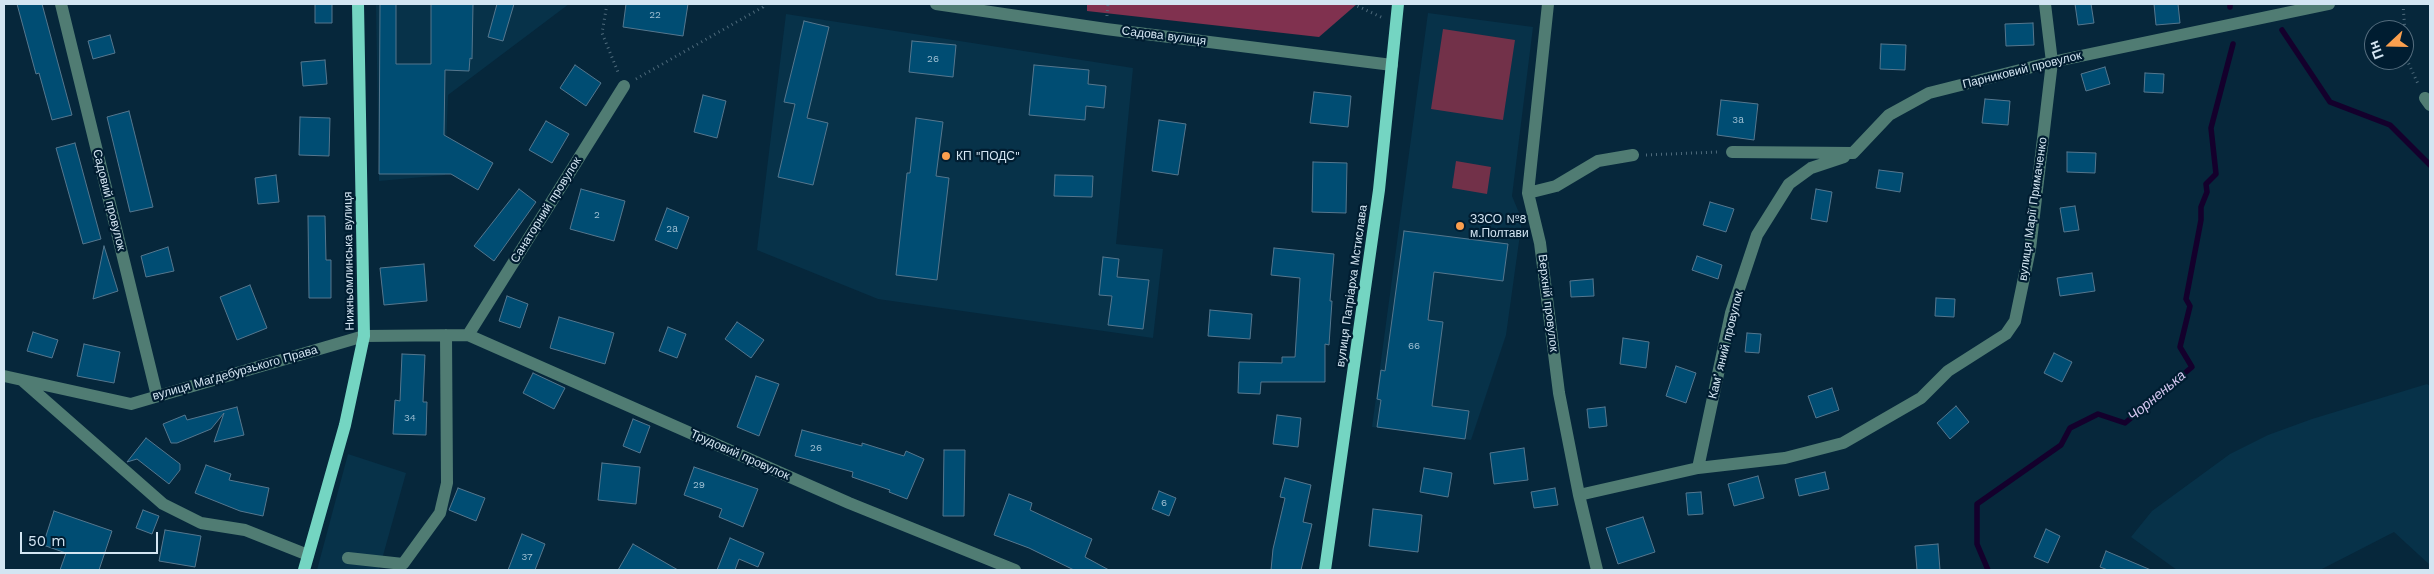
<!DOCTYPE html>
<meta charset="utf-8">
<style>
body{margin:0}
#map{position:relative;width:2434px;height:574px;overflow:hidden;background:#06273b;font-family:"Work Sans",sans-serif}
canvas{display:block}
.frame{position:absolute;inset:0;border:5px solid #d3e5f2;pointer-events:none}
.north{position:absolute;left:2364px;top:20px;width:50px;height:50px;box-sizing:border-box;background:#001d31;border:1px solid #546d7e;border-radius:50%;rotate:249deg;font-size:14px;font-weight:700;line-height:20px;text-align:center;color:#d3e5f2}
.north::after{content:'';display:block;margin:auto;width:18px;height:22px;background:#fa9f4e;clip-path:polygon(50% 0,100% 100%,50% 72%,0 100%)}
.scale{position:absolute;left:20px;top:532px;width:138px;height:22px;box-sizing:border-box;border:2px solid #d3e5f2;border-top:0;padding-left:6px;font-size:15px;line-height:18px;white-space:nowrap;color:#d3e5f2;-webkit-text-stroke:4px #001d31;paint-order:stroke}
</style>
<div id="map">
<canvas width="2434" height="574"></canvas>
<div class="frame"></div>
<div class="north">Пн</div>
<div class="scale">50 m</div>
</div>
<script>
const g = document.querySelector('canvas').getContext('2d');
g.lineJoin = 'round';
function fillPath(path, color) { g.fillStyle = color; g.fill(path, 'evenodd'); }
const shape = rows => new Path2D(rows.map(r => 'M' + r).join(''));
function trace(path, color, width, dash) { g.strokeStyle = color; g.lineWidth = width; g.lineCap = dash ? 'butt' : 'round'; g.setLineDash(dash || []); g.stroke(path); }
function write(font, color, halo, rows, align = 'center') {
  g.font = font + ' "Work Sans",sans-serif'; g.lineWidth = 4.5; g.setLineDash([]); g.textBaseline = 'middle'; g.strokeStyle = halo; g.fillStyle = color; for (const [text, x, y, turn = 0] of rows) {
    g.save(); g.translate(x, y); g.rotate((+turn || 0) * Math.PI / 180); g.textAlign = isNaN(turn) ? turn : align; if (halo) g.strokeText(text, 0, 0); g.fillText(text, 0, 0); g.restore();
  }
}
fillPath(shape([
 [376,4,569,4,448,95,445,175,379,181],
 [1428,13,1533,27,1512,196,1522,220,1506,335,1471,440,1372,427],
 [786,14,1133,68,1116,244,1163,249,1153,338,878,299,757,250],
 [2427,384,2430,386,2430,565,2394,532,2320,570,2177,570,2131,537,2152,511,2230,454,2268,435,2312,419],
 [348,454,406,473,379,570,317,570]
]), '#073249');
fillPath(shape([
 [1443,29,1515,40,1503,120,1431,109],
 [1456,161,1491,167,1487,194,1452,188]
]), '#723149');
fillPath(shape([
 [1087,4,1357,4,1319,37,1087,11]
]), '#80314f');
trace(shape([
 [2230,7,2230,4],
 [2282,30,2330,102,2390,125,2430,165],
 [1988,570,1977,544,1977,504,2061,445,2070,428,2098,414,2125,423,2192,367,2180,347,2190,306,2186,299,2201,220,2201,207,2207,192,2206,184,2216,174,2211,128,2233,44]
]), '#14002c', 5.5);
const building = shape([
 [17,4,42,4,72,115,52,120,39,73,36,74,17,4],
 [315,4,332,4,332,23,315,23,315,4],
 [380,4,396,4,396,64,431,64,431,4,473,4,472,59,470,58,469,71,445,70,444,135,493,163,478,190,451,174,379,174,380,4],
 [497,4,514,4,503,41,488,37,497,4],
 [626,4,688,4,683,36,623,27,626,4],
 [2075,4,2091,4,2094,23,2078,25,2075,4],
 [2154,4,2178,4,2180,23,2156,25,2154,4],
 [804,21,829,27,807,118,828,123,813,185,778,177,795,104,784,102,804,21],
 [2033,23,2034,45,2006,46,2005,24,2033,23],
 [110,35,115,53,93,59,88,41,110,35],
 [912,41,956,45,953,77,909,72,912,41],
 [1881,44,1906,45,1905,70,1880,69,1881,44],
 [325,60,327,84,303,86,301,62,325,60],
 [575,65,601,83,586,106,560,88,575,65],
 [1034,65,1089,70,1088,84,1106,86,1104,108,1086,106,1085,120,1029,115,1034,65],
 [2105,67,2110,84,2086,91,2081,74,2105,67],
 [2145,73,2164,74,2163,93,2144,92,2145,73],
 [1314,92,1351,96,1348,127,1310,123,1314,92],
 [703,95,726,101,717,138,694,132,703,95],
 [1985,99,2010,101,2008,125,1982,123,1985,99],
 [1721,100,1758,104,1754,140,1717,135,1721,100],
 [129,111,153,207,130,212,107,117,129,111],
 [300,117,330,118,329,156,299,155,300,117],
 [916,118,943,122,936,176,949,178,937,280,896,275,907,173,910,173,916,118],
 [1159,120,1186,124,1178,175,1152,171,1159,120],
 [546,121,569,134,552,163,529,150,546,121],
 [75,143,101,239,83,244,56,148,75,143],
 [2067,152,2096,153,2095,173,2067,172,2067,152],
 [1313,162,1347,163,1346,213,1312,212,1313,162],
 [1879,170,1903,173,1900,192,1876,188,1879,170],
 [276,175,279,202,258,204,255,178,276,175],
 [1055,175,1093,176,1092,197,1054,196,1055,175],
 [519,189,536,202,494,261,474,246,519,189],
 [581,189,625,201,614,241,570,229,581,189],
 [1816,189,1832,192,1827,222,1811,219,1816,189],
 [1710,202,1734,209,1726,232,1703,225,1710,202],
 [2075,206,2079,230,2064,232,2060,208,2075,206],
 [667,208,689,217,677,249,655,240,667,208],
 [308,216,325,216,326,260,331,260,331,298,309,298,308,216],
 [1404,231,1508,244,1503,281,1434,272,1428,320,1443,322,1432,406,1469,411,1465,439,1377,427,1381,400,1377,399,1381,370,1385,371,1404,231],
 [104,246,118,291,93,299,104,246],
 [168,247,174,271,146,277,141,256,168,247],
 [1274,248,1334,254,1330,301,1332,301,1329,345,1325,344,1325,382,1261,382,1260,394,1238,393,1239,362,1282,363,1282,357,1295,357,1300,278,1271,275,1274,248],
 [1697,256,1722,265,1718,279,1692,270,1697,256],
 [1103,257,1119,259,1117,277,1149,280,1143,329,1108,325,1112,296,1099,295,1103,257],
 [424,264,427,301,384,305,380,268,424,264],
 [2092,273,2095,291,2060,296,2057,278,2092,273],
 [1593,279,1594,296,1571,297,1570,281,1593,279],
 [250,285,267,328,237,340,220,297,250,285],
 [507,296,528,304,520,328,499,321,507,296],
 [1936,298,1955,299,1954,317,1935,316,1936,298],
 [1210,310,1252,314,1250,339,1208,336,1210,310],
 [559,317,614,333,605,364,550,348,559,317],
 [737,322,764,340,751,358,725,339,737,322],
 [668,327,686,334,677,358,659,351,668,327],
 [33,332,58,340,52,358,27,351,33,332],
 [1747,333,1761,334,1759,353,1745,352,1747,333],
 [1623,338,1649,342,1646,368,1620,364,1623,338],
 [84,344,120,352,114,383,77,376,84,344],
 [2054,353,2072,362,2062,382,2044,373,2054,353],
 [402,354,425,355,423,402,427,402,426,435,393,434,395,400,400,401,402,354],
 [1676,366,1696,373,1686,403,1666,396,1676,366],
 [533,373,565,388,554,409,523,393,533,373],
 [756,376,779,384,759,436,737,427,756,376],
 [1832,388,1839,410,1816,418,1808,396,1832,388],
 [1956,406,1969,422,1950,439,1937,423,1956,406],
 [237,407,244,435,214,442,224,413,211,429,177,443,171,443,163,424,185,415,187,420,237,407],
 [1605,407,1607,426,1589,428,1587,409,1605,407],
 [1277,415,1301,418,1298,447,1273,444,1277,415],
 [633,419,650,426,640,453,623,446,633,419],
 [802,430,862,446,862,443,904,456,906,451,924,459,907,499,889,492,890,490,852,477,853,472,795,456,802,430],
 [146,438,180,464,180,470,169,484,137,459,127,462,146,438],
 [1524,448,1528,480,1494,484,1490,453,1524,448],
 [944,450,965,450,964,516,943,516,944,450],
 [602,463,640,467,636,504,598,500,602,463],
 [206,465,231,474,229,480,269,488,263,516,240,511,195,493,206,465],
 [694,467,758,489,743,527,719,517,722,509,684,495,694,467],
 [1424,468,1452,473,1448,497,1420,492,1424,468],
 [1825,472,1829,489,1799,496,1795,479,1825,472],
 [1758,476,1764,498,1734,506,1728,484,1758,476],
 [1285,478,1311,485,1303,522,1312,524,1301,570,1271,570,1273,549,1285,498,1280,497,1285,478],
 [458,488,485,498,476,521,449,510,458,488],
 [1555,488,1558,505,1534,508,1531,492,1555,488],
 [1159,491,1176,498,1169,516,1152,509,1159,491],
 [1701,492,1703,514,1688,515,1686,493,1701,492],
 [1009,494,1032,503,1030,510,1092,539,1085,557,1109,570,1074,570,1029,548,994,535,1009,494],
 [1373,509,1422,515,1418,552,1369,546,1373,509],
 [143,510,159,516,152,534,136,528,143,510],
 [54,511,112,531,99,570,60,570,66,553,43,545,54,511],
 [1643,517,1655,552,1618,564,1606,528,1643,517],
 [2046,529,2060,536,2048,563,2034,557,2046,529],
 [165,530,201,536,195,567,159,561,165,530],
 [522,534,545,544,535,570,508,570,522,534],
 [730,538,764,553,758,567,739,559,735,570,717,570,730,538],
 [633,544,678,570,618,570,633,544],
 [1938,544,1940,570,1917,570,1915,546,1938,544],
 [2106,551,2151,570,2108,570,2100,567,2106,551]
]);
fillPath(building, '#004d73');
trace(building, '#55778e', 1);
trace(shape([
 [607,4,602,33,618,72],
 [1353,4,1383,18],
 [2403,4,2407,60,2419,86],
 [1107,16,1108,4],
 [636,79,763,7,764,4],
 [1646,155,1717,152]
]), '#4e6a7b', 3, [1, 4]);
trace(shape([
 [61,4,157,396],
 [936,4,1106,29,1392,65],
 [1548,4,1528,193,1540,243,1559,393,1579,495,1597,570],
 [2425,98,2430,105],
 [1732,152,1853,153,1889,115,1929,93,2052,62,2329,4],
 [1528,193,1556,186,1598,161,1633,155],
 [468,335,624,86],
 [4,376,131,404,364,336,468,335,849,503,1015,570],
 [23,381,163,504,201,523,245,530,308,555],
 [1698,468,1731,313,1757,235,1789,184,1811,168,1844,157],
 [1579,495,1698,468,1785,458,1843,443,1921,398,1948,371,2006,334,2015,321,2030,249,2052,62,2045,4],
 [348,558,403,564,440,513,447,483,446,335]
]), '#507c73', 12);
trace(shape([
 [304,570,345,425,364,336,358,4],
 [1325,570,1379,190,1398,4]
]), '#74d5c2', 12);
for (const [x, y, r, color] of [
 [946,156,5,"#fa9f4e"],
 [1460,226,5,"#fa9f4e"]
]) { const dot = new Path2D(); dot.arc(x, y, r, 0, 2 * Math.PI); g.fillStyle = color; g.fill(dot); trace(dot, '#001d31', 2); }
write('10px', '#9ebfd2', null, [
 ["22",655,15],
 ["26",933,59],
 ["3а",1738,120],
 ["2",597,215],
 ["2а",672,229],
 ["66",1414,346],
 ["34",410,418],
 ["26",816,448],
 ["29",699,485],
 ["6",1164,503],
 ["37",527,557]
]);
write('12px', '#d3e5f2', '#001d31', [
 ["Садова вулиця",1164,36,7],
 ["Парниковий провулок",2022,70,-14],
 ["Садовий провулок",109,200,76],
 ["вулиця Марії Примаченко",2033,209,-82],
 ["Санаторний провулок",546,210,-58],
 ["Нижньомлинська вулиця",349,261,-91],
 ["вулиця Патріарха Мстислава",1352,286,-82],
 ["Верхній провулок",1548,303,83],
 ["Камʼяний провулок",1726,345,-76],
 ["вулиця Маґдебурзького Права",235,373,-16],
 ["Трудовий провулок",740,455,24]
]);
write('12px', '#d3e5f2', '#001d31', [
 ["КП \"ПОДС\"",956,156],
 ["ЗЗСО №8",1470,219],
 ["м.Полтави",1470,233]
], 'left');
write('italic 14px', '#d4c7f0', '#001d31', [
 ["Чорненька",2157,396,-40]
]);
</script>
